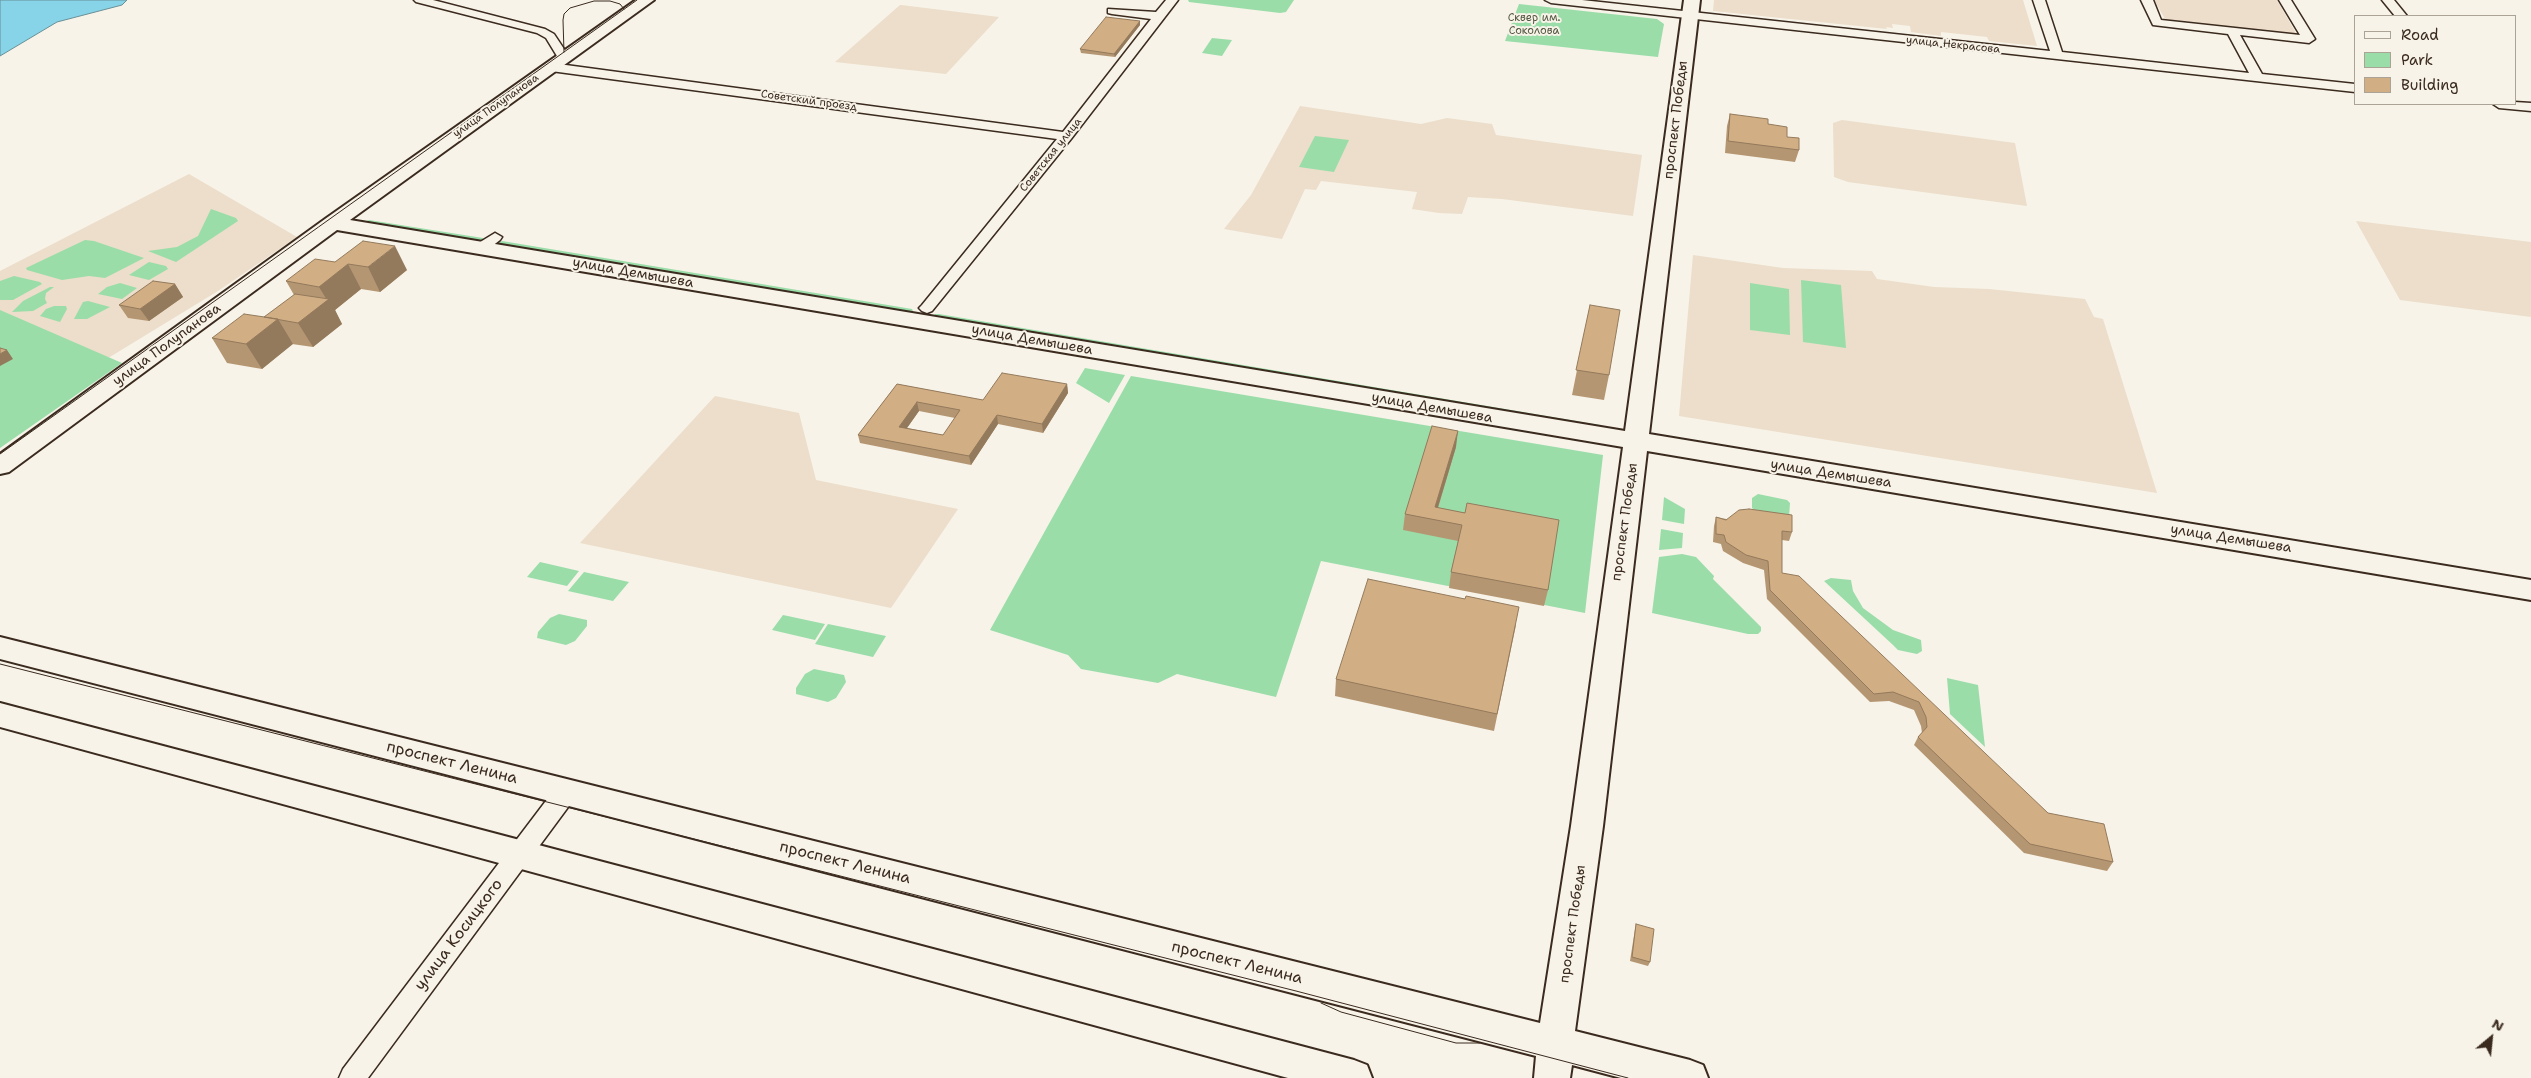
<!DOCTYPE html>
<meta charset="utf-8">
<style>
body{margin:0}
#map{position:relative;width:2531px;height:1078px;overflow:hidden;background:#f7f3e8;font-family:"Shantell Sans",sans-serif}
canvas{display:block}
.legend{position:absolute;left:2354px;top:15px;width:162px;height:90px;box-sizing:border-box;background:#f7f3e8;border:1px solid #aca397;margin:0;padding:6px 9px;list-style:none;font-size:15px;color:#3b2a1e}
.legend li{display:flex;align-items:center;gap:10px;height:25px}
.legend b{width:25px;border:1px solid #aca397}
.north{position:absolute;left:2466px;top:1013px;width:50px;height:50px;-webkit-text-stroke:4px #f7f3e8;paint-order:stroke;rotate:28deg;font-size:14px;font-weight:700;line-height:20px;text-align:center;color:#3b2a1e}
.north::after{content:'';display:block;margin:auto;width:18px;height:22px;background:#3b2a1e;clip-path:polygon(50% 0,100% 100%,50% 72%,0 100%)}
</style>
<div id="map">
<canvas width="2531" height="1078"></canvas>
<ul class="legend">
<li><b style="height:6px;background:#f7f3e8"></b>Road</li>
<li><b style="height:14px;background:#9adda9"></b>Park</li>
<li><b style="height:14px;background:#d2ae84"></b>Building</li>
</ul>
<div class="north">N</div>
</div>
<script>
const g = document.querySelector('canvas').getContext('2d');
g.lineJoin = 'round';
function fillPath(path, color) { g.fillStyle = color; g.fill(path, 'evenodd'); }
const shape = rows => new Path2D(rows.map(r => 'M' + r).join(''));
function trace(path, color, width, dash) { g.strokeStyle = color; g.lineWidth = width; g.lineCap = dash ? 'butt' : 'round'; g.setLineDash(dash || []); g.stroke(path); }
function write(font, color, halo, rows, align = 'center') {
  g.font = font + ' "Shantell Sans",sans-serif'; g.lineWidth = 4; g.setLineDash([]); g.textBaseline = 'middle'; g.strokeStyle = halo; g.fillStyle = color; for (const [text, x, y, turn = 0] of rows) {
    g.save(); g.translate(x, y); g.rotate((+turn || 0) * Math.PI / 180); g.textAlign = isNaN(turn) ? turn : align; if (halo) g.strokeText(text, 0, 0); g.fillText(text, 0, 0); g.restore();
  }
}
fillPath(shape([
 [1714,0,2023,0,2037,46,1989,41,1987,37,1969,35,1941,32,1941,36,1911,32,1910,26,1892,24,1893,28,1886,27,1887,29,1713,11],
 [2154,0,2277,0,2297,35,2167,22],
 [900,5,901,5,999,17,946,74,835,62],
 [1300,106,1421,124,1447,118,1492,124,1496,135,1642,155,1633,216,1502,199,1468,197,1462,214,1439,213,1412,209,1417,192,1321,181,1316,190,1305,189,1282,239,1224,229,1251,195],
 [1842,120,2015,143,2027,206,1848,182,1834,177,1833,123],
 [189,174,297,237,218,291,100,363,0,317,0,271],
 [2356,221,2531,242,2531,317,2400,300],
 [1693,255,1783,268,1872,271,1877,279,1934,287,1989,289,2085,299,2094,317,2103,319,2157,493,1679,416],
 [715,396,799,413,816,480,958,509,891,608,580,543]
]), '#ecdeca');
fillPath(shape([
 [1188,0,1294,0,1286,12,1280,13,1189,2],
 [1519,4,1657,19,1664,24,1658,57,1505,41],
 [1212,38,1232,40,1222,56,1202,53],
 [1315,136,1349,140,1334,172,1299,167],
 [211,209,236,218,238,221,176,262,148,251,177,247,198,236],
 [369,220,483,238,483,240,478,242,364,222],
 [85,240,94,241,144,258,105,278,89,276,62,280,27,270,26,268],
 [502,241,912,309,913,311,910,314,496,244],
 [149,262,166,266,168,269,149,280,129,275],
 [14,276,40,282,42,284,13,300,0,300,0,281],
 [1801,280,1841,285,1846,348,1803,342],
 [120,283,137,288,122,299,98,294,107,287],
 [1750,283,1789,289,1790,335,1750,330],
 [50,287,54,287,46,293,45,299,47,303,33,311,12,312,23,301],
 [88,301,110,307,87,319,74,319,83,302],
 [54,306,66,306,67,309,60,322,40,316,46,309],
 [0,310,122,363,0,448],
 [939,314,1600,425,1600,431,933,318,935,314],
 [1085,368,1125,375,1109,403,1076,383],
 [1131,376,1603,455,1585,613,1321,561,1276,697,1177,674,1158,683,1081,669,1068,655,990,630],
 [1758,494,1787,500,1790,503,1789,517,1756,511,1752,508,1752,498],
 [1664,497,1685,509,1684,524,1662,520],
 [1661,529,1683,533,1682,548,1659,550],
 [1682,554,1696,557,1714,576,1713,579,1761,627,1761,631,1758,634,1748,634,1652,613,1659,557],
 [540,562,579,571,567,586,527,577],
 [584,572,629,582,613,601,568,591],
 [1831,578,1851,580,1853,591,1863,608,1893,630,1921,640,1922,651,1917,654,1898,650,1893,645,1824,581],
 [559,614,587,620,587,626,575,641,566,645,537,638,538,632,550,618],
 [783,615,825,624,815,640,772,630],
 [828,624,886,636,873,657,815,644],
 [814,669,844,675,846,682,836,698,828,702,796,694,796,688,805,674],
 [1947,678,1978,685,1985,747,1950,714]
]), '#9adda9');
const water = shape([
 [0,0,127,0,122,5,57,22,0,56,0,0]
]);
fillPath(water, '#87d3e7');
trace(water, '#698f97', 1);
const street = shape([
 [414,0,433,0,545,29,554,34,570,58,564,62,560,61,546,38,537,33,416,2,414,0],
 [1166,0,1178,0,1071,139,932,311,927,313,922,311,919,308,922,305,1057,139,551,71,545,67,551,63,1063,132,1151,19,1112,14,1108,13,1108,9,1156,12,1166,0],
 [1545,0,1582,0,2050,51,2033,0,2045,0,2062,52,2249,73,2228,34,2153,25,2141,0,2153,0,2161,20,2300,35,2279,0,2291,0,2315,39,2309,43,2240,35,2262,74,2355,84,2355,92,1551,3,1545,0],
 [2382,0,2394,0,2407,16,2395,16,2382,0],
 [2515,102,2531,103,2531,111,2499,108,2493,104,2515,104,2515,102],
 [495,233,502,237,500,240,487,250,477,250,475,247,477,244,495,233],
 [566,783,574,785,577,792,574,799,368,1078,339,1078,343,1069,558,785,566,783]
]);
const secondary = shape([
 [636,0,654,0,350,220,1625,431,1684,0,1700,0,1649,434,2531,580,2531,600,1647,451,1603,826,1575,1031,1690,1060,1703,1065,1708,1078,1621,1078,1572,1065,1570,1078,1534,1078,1536,1056,0,659,0,637,1540,1023,1571,826,1623,447,337,230,9,472,0,474,0,454,325,219,636,0],
 [0,703,1354,1060,1367,1065,1372,1078,1288,1078,0,727,0,703]
]);
trace(street, '#3b2a1e', 3);
trace(secondary, '#3b2a1e', 4);
fillPath(street, '#f7f3e8');
fillPath(secondary, '#f7f3e8');
trace(shape([
 [564,52,563,20,564,14,570,8,594,1,610,1,620,4,624,9],
 [0,454,637,0],
 [0,664,1296,991,1628,1078],
 [1321,1003,1341,1012,1456,1043,1480,1043]
]), '#3b2a1e', 1);
fillPath(shape([
 [1140,21,1140,25,1115,57,1081,53,1080,49],
 [1730,114,1768,124,1787,137,1799,150,1795,162,1725,153,1727,126],
 [335,262,407,270,380,292,361,289,335,310,342,324,313,347,292,344,262,369,227,363,212,338,265,317,294,295,286,281],
 [175,284,183,297,149,321,128,318,119,305],
 [1590,305,1609,375,1604,400,1572,395],
 [897,384,983,400,1067,384,1068,393,1043,433,998,424,971,465,860,443,858,435],
 [919,411,955,418,943,435,907,428],
 [1456,447,1438,508,1465,513,1548,590,1544,606,1449,588,1451,572,1458,541,1403,530,1405,514],
 [1716,517,1792,532,1789,541,1782,540,1782,573,2048,813,2113,862,2107,871,2024,853,1914,745,1918,737,1922,733,1921,726,1914,710,1889,701,1870,702,1767,599,1764,570,1743,563,1723,551,1721,544,1713,542,1714,526],
 [1516,625,1494,731,1335,696,1336,679],
 [1636,924,1650,962,1648,966,1630,961,1635,929]
]), '#b59672');
fillPath(shape([
 [1140,21,1140,25,1115,57,1114,54],
 [395,246,407,270,380,292,368,267],
 [348,264,361,289,335,310,342,324,313,347,298,323,327,300,319,287],
 [175,284,183,297,149,321,140,309],
 [278,319,293,344,262,369,246,344],
 [7,350,13,359,0,366,0,354],
 [1067,384,1068,393,1043,433,1042,424],
 [917,402,919,411,902,435,899,427],
 [997,415,998,424,971,465,969,456],
 [1458,431,1456,447,1434,520,1435,507]
]), '#937a5c');
const building = shape([
 [1106,17,1140,21,1114,54,1080,49,1106,17],
 [1730,114,1768,119,1768,124,1787,127,1787,137,1799,138,1799,150,1728,141,1730,114],
 [363,241,395,246,368,267,348,264,319,287,286,281,315,259,335,262,363,241],
 [153,281,175,284,140,309,119,305,153,281],
 [295,294,329,299,298,323,264,317,295,294],
 [1590,305,1620,310,1609,375,1576,370,1590,305],
 [244,314,278,319,246,344,212,338,244,314],
 [0,348,7,350,0,354,0,348],
 [1002,373,1067,384,1042,424,997,415,969,456,858,435,897,384,983,400,1002,373],
 [917,402,960,410,943,435,899,427,917,402],
 [1432,426,1458,431,1435,507,1465,513,1467,503,1559,520,1548,590,1451,572,1462,525,1405,514,1432,426],
 [1749,509,1792,515,1792,532,1782,531,1782,573,1799,576,2048,813,2104,824,2113,862,2030,844,1918,737,1927,727,1926,717,1919,702,1893,692,1874,694,1770,590,1768,561,1746,555,1726,542,1724,535,1716,534,1716,517,1726,520,1739,510,1749,509],
 [1368,579,1465,599,1466,596,1519,607,1497,714,1336,679,1368,579],
 [1636,924,1654,929,1650,962,1632,957,1636,924]
]);
fillPath(building, '#d2ae84');
trace(building, '#937a5c', 1);
write('11px', '#535741', '#f7f3e8', [
 ["Сквер им.",1534,18],
 ["Соколова",1534,31]
]);
write('11px', '#3b2a1e', '#f7f3e8', [
 ["улица Некрасова",1953,45,6],
 ["Советский проезд",809,101,8],
 ["улица Полупанова",496,106,-35],
 ["Советская улица",1051,155,-51]
]);
write('14px', '#3b2a1e', '#f7f3e8', [
 ["проспект Победы",1676,120,-83],
 ["улица Демышева",633,273,10],
 ["улица Демышева",1032,340,10],
 ["улица Полупанова",167,345,-36],
 ["улица Демышева",1432,408,10],
 ["улица Демышева",1831,474,9],
 ["проспект Победы",1625,522,-82],
 ["улица Демышева",2231,539,9],
 ["проспект Победы",1573,924,-82]
]);
write('16px', '#3b2a1e', '#f7f3e8', [
 ["проспект Ленина",452,763,14],
 ["проспект Ленина",845,863,14],
 ["улица Косицкого",459,935,-53],
 ["проспект Ленина",1237,963,14]
]);
</script>
